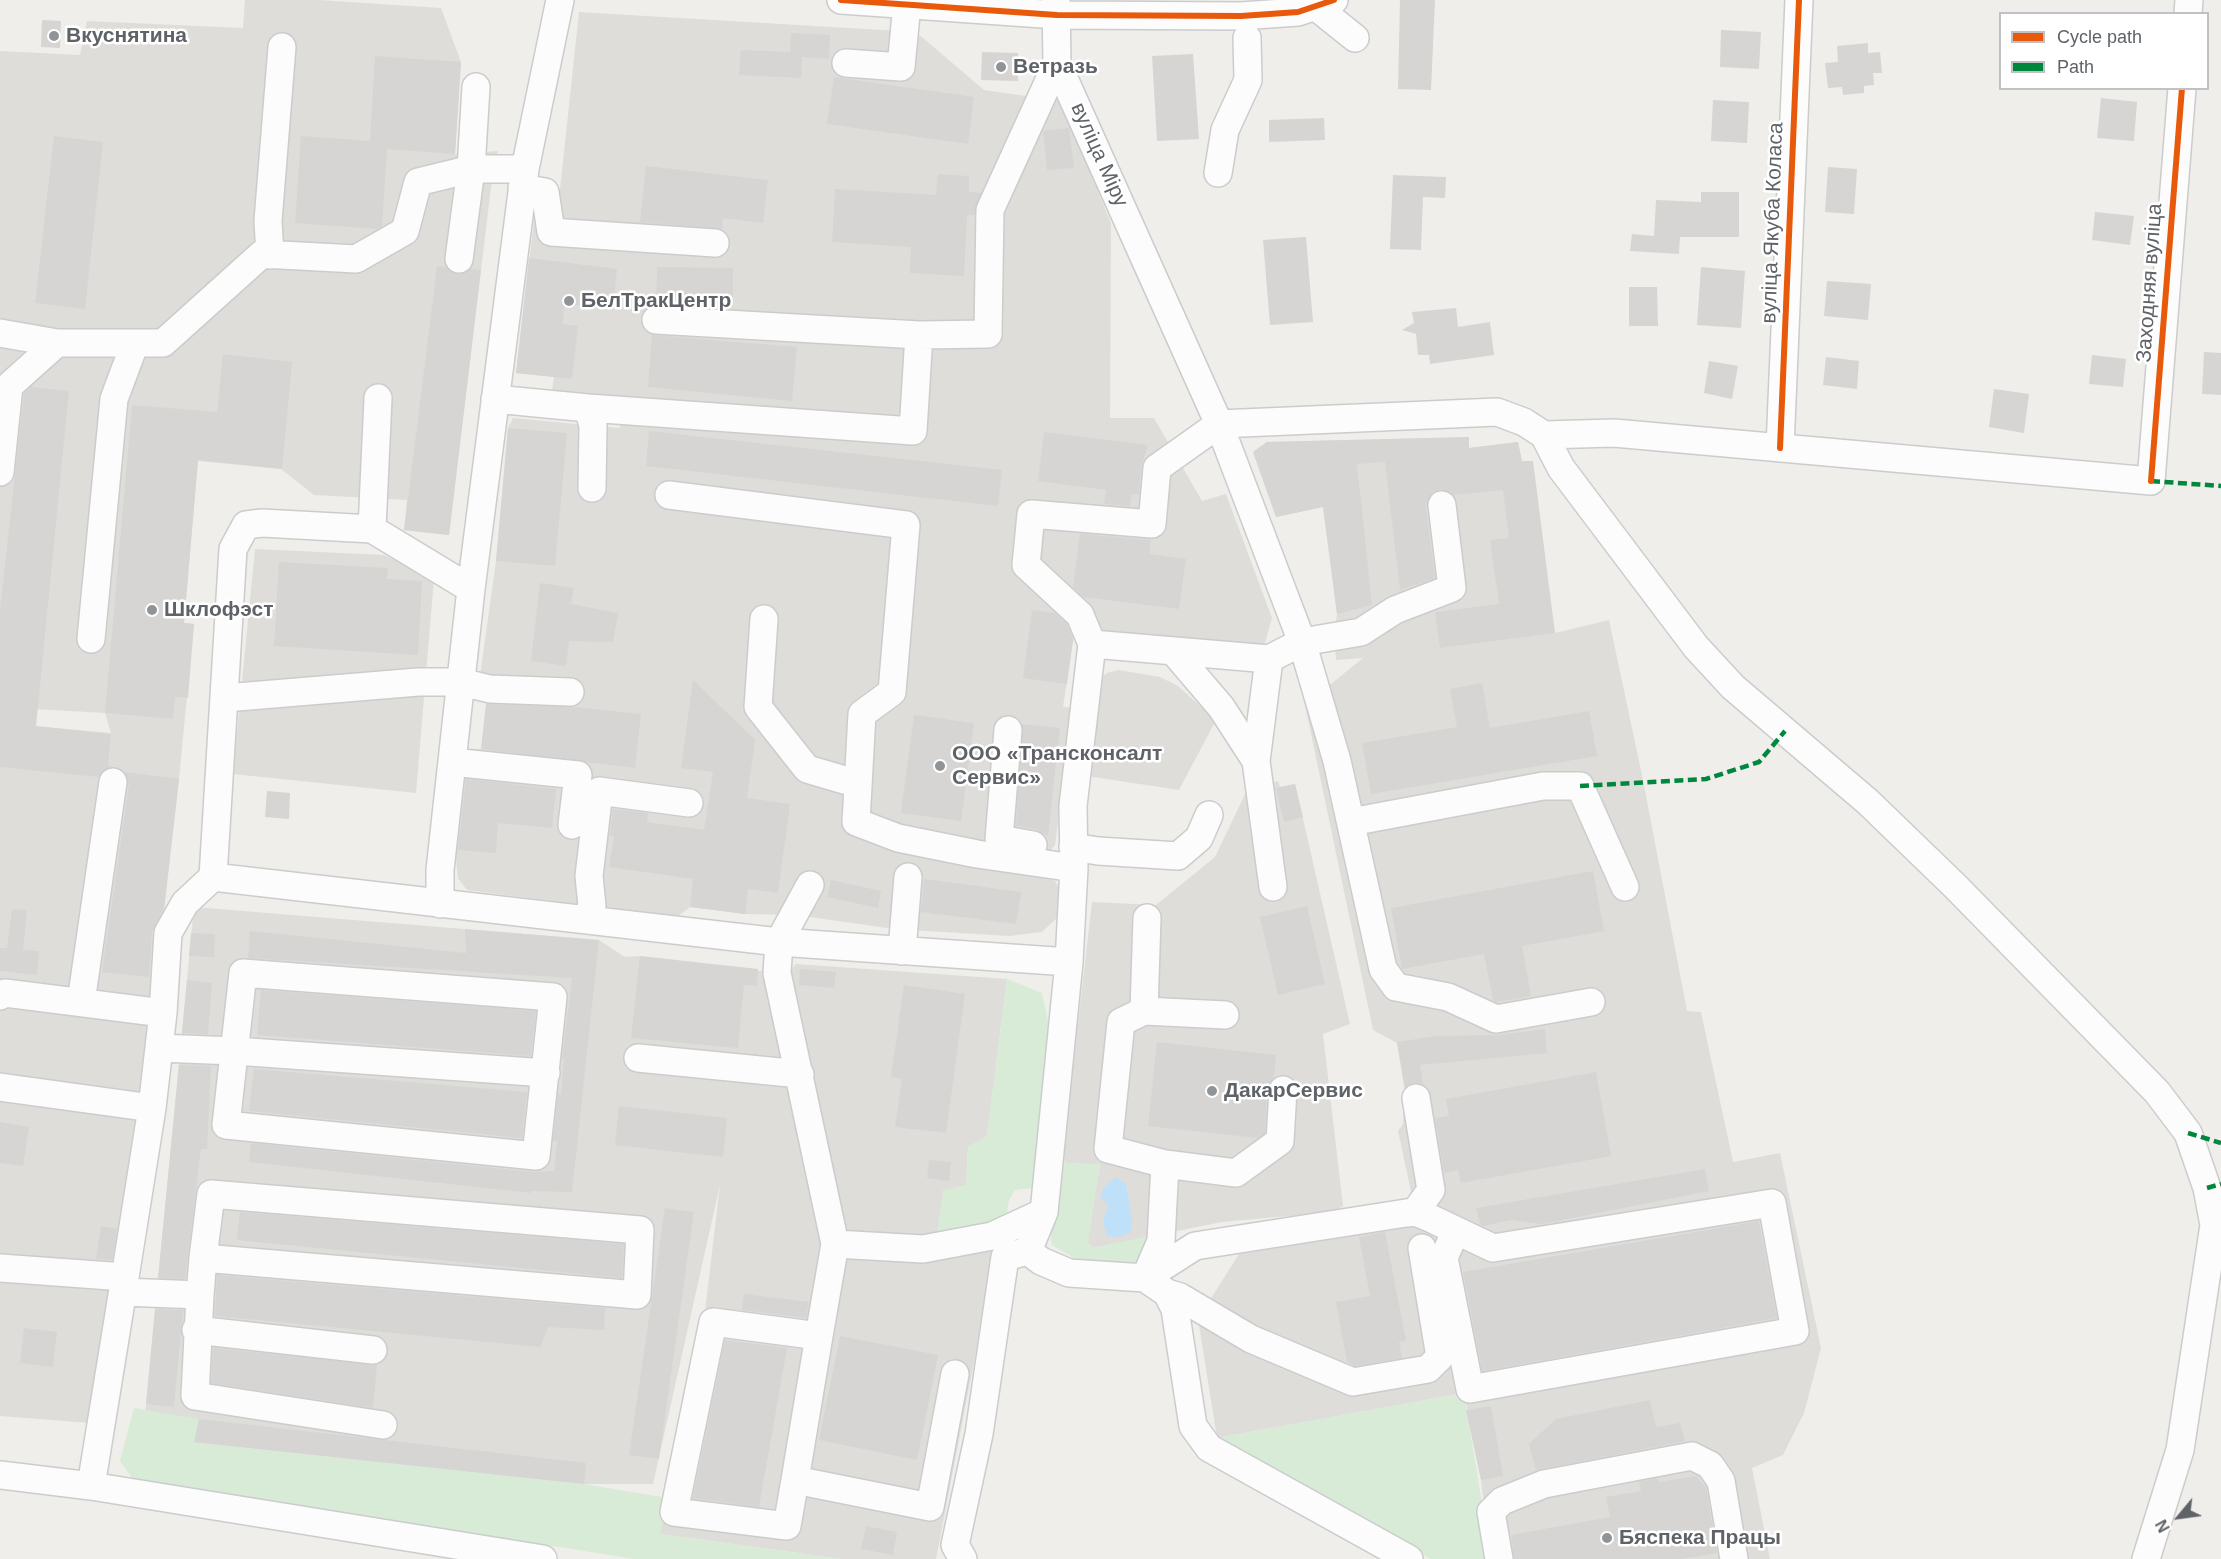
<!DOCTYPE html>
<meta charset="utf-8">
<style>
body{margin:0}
#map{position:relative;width:2221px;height:1559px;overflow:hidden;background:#efeeea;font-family:Helvetica,sans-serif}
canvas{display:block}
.legend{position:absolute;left:1999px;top:12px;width:210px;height:78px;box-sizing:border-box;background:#fff;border:2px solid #bfc1c3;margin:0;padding:8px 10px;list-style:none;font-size:18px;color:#5f6368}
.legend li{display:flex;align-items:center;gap:12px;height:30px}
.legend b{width:30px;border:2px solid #bfc1c3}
.north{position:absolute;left:2149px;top:1487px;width:60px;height:60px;-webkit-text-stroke:4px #fff;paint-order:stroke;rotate:241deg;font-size:16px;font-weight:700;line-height:24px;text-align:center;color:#5f6368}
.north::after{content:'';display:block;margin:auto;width:21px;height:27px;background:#5f6368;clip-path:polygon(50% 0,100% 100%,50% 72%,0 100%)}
</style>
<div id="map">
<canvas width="2221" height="1559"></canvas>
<ul class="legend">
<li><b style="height:8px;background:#e8590c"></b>Cycle path</li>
<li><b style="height:8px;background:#00873e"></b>Path</li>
</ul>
<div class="north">N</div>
</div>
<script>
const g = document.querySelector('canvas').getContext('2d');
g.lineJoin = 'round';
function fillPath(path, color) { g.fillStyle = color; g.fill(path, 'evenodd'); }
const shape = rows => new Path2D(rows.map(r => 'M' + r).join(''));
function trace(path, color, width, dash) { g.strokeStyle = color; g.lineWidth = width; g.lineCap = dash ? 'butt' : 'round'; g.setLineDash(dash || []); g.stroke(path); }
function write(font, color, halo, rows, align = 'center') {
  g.font = font + ' Helvetica,sans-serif'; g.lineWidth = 5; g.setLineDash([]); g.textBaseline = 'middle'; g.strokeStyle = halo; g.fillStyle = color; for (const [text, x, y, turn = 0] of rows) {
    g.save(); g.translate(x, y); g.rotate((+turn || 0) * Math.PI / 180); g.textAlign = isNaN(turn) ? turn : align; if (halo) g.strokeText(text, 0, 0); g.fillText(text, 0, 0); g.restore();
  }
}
fillPath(shape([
 [245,0,319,0,441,8,461,62,455,154,498,151,492,179,449,535,404,530,407,500,314,495,281,469,198,461,184,623,194,624,179,779,143,1097,90,1423,0,1416,0,723,111,733,105,713,0,707,0,51,80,55,87,21,243,28],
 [579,12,916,32,984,90,1061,101,1111,223,1110,418,1154,418,1202,501,1226,494,1272,618,1265,643,1253,652,1075,628,1063,707,1073,708,1055,845,1047,854,979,844,975,868,1045,877,1055,881,1062,892,1060,915,1042,932,1009,936,894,929,796,915,745,914,690,907,677,917,467,890,458,878,455,849,466,750,481,749,487,696,480,676,496,561,508,428,513,418,620,428,622,400,552,391,554,377,516,373,535,212,558,208],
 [1469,437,1469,448,1518,442,1555,633,1609,620,1643,780,1687,1011,1701,1012,1733,1162,1780,1153,1821,1348,1804,1413,1783,1455,1752,1468,1770,1559,1491,1559,1481,1480,1464,1393,1217,1438,1198,1319,1239,1254,1411,1227,1434,1233,1412,1196,1398,1131,1403,1124,1405,1093,1397,1043,1373,1030,1305,705,1363,658,1336,660,1334,635,1337,614,1323,507,1276,517,1253,452,1267,442],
 [255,549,384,555,434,579,416,793,233,774],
 [1119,670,1160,677,1178,686,1216,720,1179,790,1087,776,1100,679,1107,673],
 [1278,781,1280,787,1295,784,1350,1024,1323,1034,1343,1206,1333,1212,1222,1222,1093,1248,1087,1242,1100,1165,1066,1163,1063,1153,1092,902,1156,905,1215,857,1248,788],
 [194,907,599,940,625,957,640,956,777,973,788,973,796,964,1007,979,987,1136,968,1147,966,1185,996,1248,936,1559,842,1559,660,1534,705,1311,720,1185,653,1484,584,1484,142,1446]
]), '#dfddda');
fillPath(shape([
 [1007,979,1042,993,1048,1021,1033,1188,1015,1190,1009,1200,1005,1222,937,1233,943,1190,966,1185,968,1147,987,1136],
 [1063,1153,1066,1163,1100,1164,1088,1242,1094,1248,1149,1236,1148,1253,1134,1265,1091,1268,1052,1245,1050,1227],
 [1464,1393,1491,1559,1431,1559,1217,1438],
 [134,1408,199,1419,195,1442,584,1484,668,1498,660,1534,842,1559,634,1559,132,1478,120,1461]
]), '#d8ebd6');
fillPath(shape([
 [1115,1177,1126,1184,1132,1222,1130,1232,1120,1237,1107,1236,1103,1221,1109,1205,1100,1197,1104,1188]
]), '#bfe0f9');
fillPath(shape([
 [1400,0,1435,0,1431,90,1398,89],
 [42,20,61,21,60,48,41,47],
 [1721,30,1761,32,1759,69,1720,67],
 [791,33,830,35,829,59,802,57,801,78,739,75,741,50,790,52],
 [1868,43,1868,53,1880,52,1882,73,1873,73,1874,85,1864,86,1864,93,1843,95,1842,87,1828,88,1825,63,1838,62,1837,46],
 [982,52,1018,53,1018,81,981,80],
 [1193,54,1199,139,1157,141,1152,56],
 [375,56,461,62,455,154,387,149,382,226,377,229,295,223,301,136,370,141],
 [834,77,974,97,968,144,827,124],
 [2101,98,2137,102,2134,141,2097,138],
 [1713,100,1749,102,1747,143,1711,141],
 [1324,118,1325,140,1269,142,1269,120],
 [1069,128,1074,168,1047,170,1043,131],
 [54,136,103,142,85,309,35,303],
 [646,166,768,180,763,223,723,218,722,229,640,222],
 [1828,167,1857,169,1854,214,1825,212],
 [938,174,969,176,969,192,981,193,974,215,967,215,964,276,910,273,911,247,832,242,835,189,936,195],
 [1393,175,1446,177,1445,198,1423,197,1421,250,1390,249],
 [1701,192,1739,192,1739,237,1680,237,1679,254,1630,251,1632,234,1654,236,1656,200,1701,202],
 [2095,212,2134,216,2130,245,2092,240],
 [1306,237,1313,322,1270,325,1263,240],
 [529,258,617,269,613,305,564,305,563,324,578,326,572,379,516,373],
 [437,266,446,267,458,275,471,269,481,270,449,535,404,530],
 [657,267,733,268,733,307,656,304],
 [1701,267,1745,271,1741,328,1697,325],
 [1827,281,1871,284,1868,320,1824,316],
 [1629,287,1657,287,1658,326,1629,326],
 [1456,308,1458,327,1490,322,1494,355,1430,364,1429,355,1418,355,1416,334,1402,330,1414,323,1412,312],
 [652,335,797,347,792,401,648,387],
 [2204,352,2221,353,2221,395,2202,394],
 [223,354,292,362,282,469,198,460,184,623,194,624,188,698,175,697,173,719,105,713,132,405,217,412],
 [2092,355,2126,359,2123,387,2089,384],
 [1826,357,1859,361,1857,389,1823,385],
 [1709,361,1738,366,1732,399,1704,393],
 [31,387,69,391,36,726,111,734,108,765,112,767,107,768,99,777,0,767,0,610,24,394],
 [1994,389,2029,394,2024,433,1989,427],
 [508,428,567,433,555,566,496,561],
 [649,431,1002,470,998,506,646,466],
 [1044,432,1148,445,1141,467,1139,495,1132,494,1130,506,1104,504,1106,490,1038,481],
 [1469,437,1469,448,1518,442,1522,461,1533,461,1555,633,1440,648,1435,612,1499,604,1490,540,1509,538,1503,490,1454,495,1441,489,1432,493,1426,507,1435,578,1400,590,1385,462,1357,464,1372,605,1337,614,1323,507,1276,517,1253,452,1267,442],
 [1080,534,1151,540,1149,554,1186,559,1179,609,1083,597,1073,587],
 [279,562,388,568,387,579,422,581,418,655,274,646],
 [540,583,574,588,571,604,618,613,613,642,569,641,566,666,531,661],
 [1032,610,1055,613,1067,624,1073,640,1067,684,1023,678],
 [693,680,755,740,747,798,790,804,778,893,748,889,745,914,690,907,693,879,609,867,614,836,610,835,613,809,648,813,647,822,704,830,713,772,681,768],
 [1482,683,1490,728,1589,711,1597,756,1371,794,1362,743,1457,727,1450,689],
 [486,704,575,707,641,714,635,768,481,749],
 [914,715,974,723,961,821,901,813],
 [1022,724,1060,728,1048,836,1036,829,1016,826],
 [125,772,179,779,164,908,152,932,149,977,102,972,129,784],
 [466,779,556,789,552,828,498,823,496,853,458,850],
 [1295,784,1303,817,1284,822,1276,788],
 [267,791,290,793,289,819,265,817],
 [1593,871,1604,931,1522,946,1531,996,1497,1002,1493,1000,1484,954,1402,969,1391,908],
 [924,879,1021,892,1016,924,921,912],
 [831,880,881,891,878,908,827,897],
 [1307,906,1325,984,1278,995,1260,917],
 [12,909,27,910,23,950,39,951,37,975,0,971,0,948,7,948],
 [465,929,599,940,572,1192,531,1191,531,1193,249,1162,251,1143,534,1172,554,1171,557,1141,553,1141,558,1094,561,1095,564,1059,562,1059,572,978,248,958,250,931,466,953],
 [191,933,215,934,214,957,189,956],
 [640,956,758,969,757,986,744,985,738,1048,631,1038],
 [800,969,836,972,834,988,799,985],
 [187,980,212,983,208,1034,182,1033],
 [904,985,965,994,946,1133,895,1127,902,1079,891,1077],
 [261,990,536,1011,531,1056,257,1035],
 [1545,1029,1547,1053,1420,1065,1423,1084,1413,1083,1405,1088,1397,1042,1437,1036,1499,1035],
 [1157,1042,1276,1055,1274,1077,1267,1089,1265,1133,1258,1138,1148,1126],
 [179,1065,211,1066,207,1149,201,1149,185,1279,158,1278],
 [254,1069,527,1092,522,1138,249,1111],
 [1596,1072,1611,1156,1461,1183,1458,1170,1444,1173,1435,1118,1449,1116,1446,1099],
 [619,1106,727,1118,723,1157,615,1145],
 [0,1122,29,1127,23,1166,0,1163],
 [929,1160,951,1162,949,1181,927,1178],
 [1705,1169,1709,1191,1542,1224,1512,1220,1483,1226,1480,1224,1476,1208],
 [665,1208,694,1212,659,1459,629,1455],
 [240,1212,624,1244,622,1278,237,1240],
 [1759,1221,1777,1318,1482,1371,1463,1272],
 [101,1226,117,1229,112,1260,96,1259],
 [1385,1232,1406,1341,1399,1342,1402,1358,1355,1366,1347,1362,1336,1302,1370,1296,1359,1237],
 [217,1275,605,1308,604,1330,548,1327,540,1347,215,1316],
 [744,1294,809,1302,806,1318,742,1310],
 [155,1309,183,1310,174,1407,146,1404],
 [24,1328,57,1332,53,1367,20,1363],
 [840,1336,938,1355,917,1460,819,1440],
 [725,1340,787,1348,759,1507,693,1498],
 [213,1348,377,1365,373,1408,211,1383],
 [1650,1400,1656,1427,1680,1423,1685,1441,1536,1470,1529,1444,1556,1419],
 [1491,1406,1503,1476,1481,1480,1466,1410],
 [199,1419,586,1463,584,1484,194,1442],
 [1696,1476,1706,1487,1717,1553,1681,1559,1514,1559,1511,1535,1610,1517,1606,1497,1641,1491,1639,1482,1658,1478,1659,1482],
 [866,1526,897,1532,893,1555,861,1549]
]), '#d6d5d3');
const minor = shape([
 [841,0,1057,15,1241,16,1298,12,1334,0],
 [1056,0,1057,63,1219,424,1302,642,1337,761,1383,969,1396,987,1448,997,1496,1019,1591,1002],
 [1315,6,1355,38],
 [2188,14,2189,0],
 [846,63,901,67,907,4],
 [1218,173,1225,130,1248,80,1247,38],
 [522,188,545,192,551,232,715,243],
 [270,255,268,221,282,47],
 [459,259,471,169,476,87],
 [0,333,57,343],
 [919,335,988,334,990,210,1057,63],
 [495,399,588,408,593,426,592,488],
 [588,408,913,431,919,335,656,320],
 [1544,435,1614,433,2151,481,2182,88],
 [1780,448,1799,0],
 [0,472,9,386,57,343,163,343,262,254,356,259,405,231,418,182,471,169,525,169],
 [669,495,906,525,892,692,862,714,856,822,898,838,977,854,1074,868],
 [372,529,378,398],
 [471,589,372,529,262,523,246,525,233,549,213,877,779,942,1069,962],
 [764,619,758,707,807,769,858,784],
 [91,639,114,399,135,343],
 [1092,644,1269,659],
 [1174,652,1221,707,1256,761],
 [225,698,418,682,461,682,490,689,570,692],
 [1008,730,999,839,1033,845],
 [452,762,578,775,572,825],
 [1351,822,1543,786,1580,786,1625,887],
 [1073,847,1098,851,1178,856,1199,838,1209,815],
 [810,885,779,942,777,973,835,1244],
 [1273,887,1256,761,1269,659,1302,642,1361,632,1395,610,1452,588,1442,505],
 [440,904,440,870,471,589,525,169,560,0],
 [586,920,592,906,589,876,599,791,689,803],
 [902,951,908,877],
 [243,973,553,997,536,1156,226,1125,243,973],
 [0,996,5,993,163,1013],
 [81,1002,113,782],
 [1144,1011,1225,1015],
 [159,1048,235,1051,546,1073],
 [638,1058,800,1074],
 [0,1087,152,1108],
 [1165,1164,1236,1173,1280,1141,1283,1090],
 [1415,1212,1431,1190,1416,1098],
 [0,1268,125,1277,152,1108,163,1013,168,933,185,903,213,877],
 [1145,1278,1195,1246,1406,1213,1415,1212,1430,1218,1493,1248,1772,1203,1795,1331,1470,1389,1444,1258,1455,1232],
 [1145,1278,1161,1241,1165,1164,1108,1149,1121,1022,1144,1011,1147,918],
 [123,1292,200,1295,203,1258,211,1194,640,1230,637,1295,203,1258],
 [1167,1293,1180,1297,1251,1339,1353,1382,1428,1369,1440,1357,1422,1248],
 [200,1295,195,1396,383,1425],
 [196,1330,373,1350],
 [819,1336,713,1322,674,1512,787,1526,795,1480,819,1336,835,1244,923,1249,992,1236,1044,1212],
 [0,1475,91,1486,125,1277],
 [795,1480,930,1507,955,1374],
 [91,1486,543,1559],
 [963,1559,955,1545,979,1434,1005,1257,1028,1251],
 [1409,1559,1209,1448,1193,1426,1175,1309,1167,1293,1145,1278,1069,1273,1041,1261,1028,1251,1044,1212,1069,962,1074,868,1073,806,1092,644,1080,615,1026,565,1031,514,1152,524,1157,468,1219,424,1497,412,1524,422,1544,435,1561,468,1696,647,1733,687,1868,802,1955,886,2157,1092,2188,1133,2207,1188,2214,1225,2180,1450,2146,1559],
 [1499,1559,1491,1512,1502,1501,1544,1484,1692,1456,1710,1465,1721,1481,1734,1559]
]);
trace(minor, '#cbcccc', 30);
trace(minor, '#fdfcfc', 27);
trace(shape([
 [2151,481,2221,486],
 [1580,786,1706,779,1759,762,1785,731],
 [2188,1133,2221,1143],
 [2207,1188,2221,1184]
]), '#00873e', 4.5, [9, 4.5]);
trace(shape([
 [841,0,1057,15,1241,16,1298,12,1334,0],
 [1780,448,1799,0],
 [2151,481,2182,88]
]), '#e8590c', 6);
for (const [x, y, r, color] of [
 [54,36,6,"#919496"],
 [1001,67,6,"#919496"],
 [569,301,6,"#919496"],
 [152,610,6,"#919496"],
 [940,766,6,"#919496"],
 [1212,1091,6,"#919496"],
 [1607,1538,6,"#919496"]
]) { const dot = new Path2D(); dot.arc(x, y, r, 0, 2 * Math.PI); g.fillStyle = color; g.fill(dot); trace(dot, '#fff', 2); }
write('bold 21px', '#5f6368', '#fff', [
 ["Вкуснятина",66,36],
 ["Ветразь",1013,67],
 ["БелТракЦентр",581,301],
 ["Шклофэст",164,610],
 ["ООО «Трансконсалт",952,754],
 ["Сервис»",952,778],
 ["ДакарСервис",1224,1091],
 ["Бяспека Працы",1619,1538]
], 'left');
write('21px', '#5f6368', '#fff', [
 ["вуліца Міру",1099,155,66],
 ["вуліца Якуба Коласа",1773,223,-88],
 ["Заходняя вуліца",2150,283,-86]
]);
</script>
